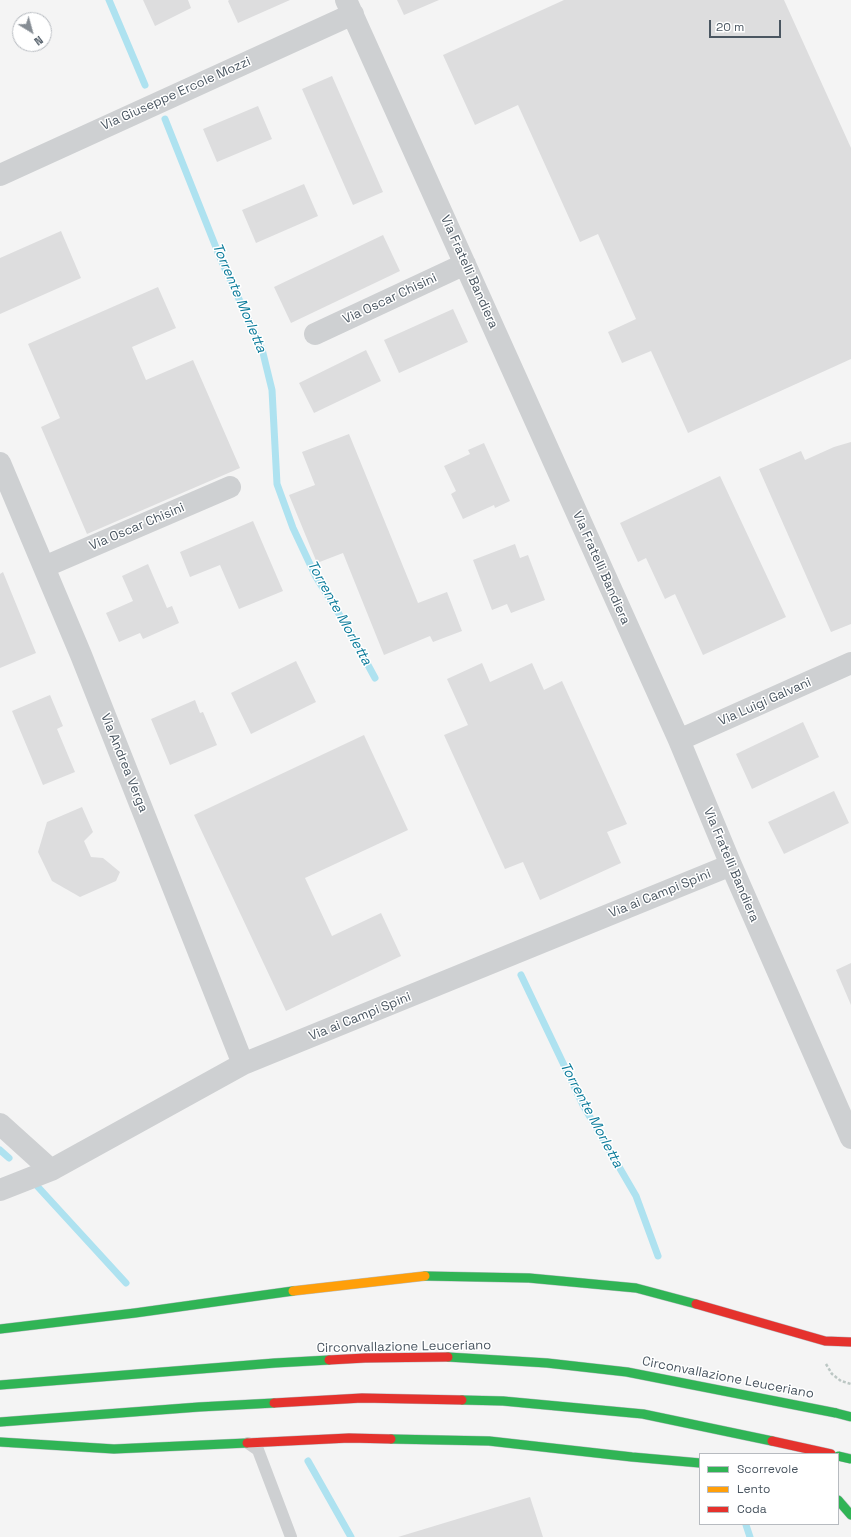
<!DOCTYPE html>
<style>
body{margin:0}
#map{position:relative;width:851px;height:1537px;overflow:hidden;background:#f4f4f4;font-family:"Space Grotesk",sans-serif}
canvas{display:block}
.legend{position:absolute;left:699px;top:1453px;width:140px;height:72px;box-sizing:border-box;background:#fff;border:1px solid #b7bbc0;margin:0;padding:5px 7px;list-style:none;font-size:12px;color:#4a5661}
.legend li{display:flex;align-items:center;gap:8px;height:20px}
.legend b{width:20px;border:1px solid #b7bbc0}
.north{position:absolute;left:12px;top:12px;width:40px;height:40px;box-sizing:border-box;background:#fff;border:1px solid #b7bbc0;border-radius:50%;rotate:143deg;font-size:11px;font-weight:700;line-height:16px;text-align:center;color:#4a5661}
.north::after{content:'';display:block;margin:auto;width:14px;height:18px;background:#868d94;clip-path:polygon(50% 0,100% 100%,50% 72%,0 100%)}
.scale{position:absolute;left:709px;top:20px;width:72px;height:18px;box-sizing:border-box;border:2px solid #4a5661;border-top:0;padding-left:5px;font-size:12px;line-height:14px;white-space:nowrap;color:#4a5661;-webkit-text-stroke:3px #fff;paint-order:stroke}
</style>
<div id="map">
<canvas width="851" height="1537"></canvas>
<ul class="legend">
<li><b style="height:5px;background:#30b455"></b>Scorrevole</li>
<li><b style="height:5px;background:#ff9f0a"></b>Lento</li>
<li><b style="height:5px;background:#e5322d"></b>Coda</li>
</ul>
<div class="north">N</div>
<div class="scale">20 m</div>
</div>
<script>
const g = document.querySelector('canvas').getContext('2d');
g.lineJoin = 'round';
const shape = rows => new Path2D(rows.map(r => 'M' + r).join(''));
function trace(path, color, width, dash) { g.strokeStyle = color; g.lineWidth = width; g.lineCap = dash ? 'butt' : 'round'; g.setLineDash(dash || []); g.stroke(path); }
function fillPath(path, color) { g.fillStyle = color; g.fill(path, 'evenodd'); }
function write(font, color, halo, rows, align = 'center') {
  g.font = font + ' "Space Grotesk",sans-serif'; g.lineWidth = 3; g.setLineDash([]); g.textBaseline = 'middle'; g.strokeStyle = halo; g.fillStyle = color; for (const [text, x, y, turn = 0] of rows) {
    g.save(); g.translate(x, y); g.rotate((+turn || 0) * Math.PI / 180); g.textAlign = isNaN(turn) ? turn : align; if (halo) g.strokeText(text, 0, 0); g.fillText(text, 0, 0); g.restore();
  }
}
trace(shape([
 [109,0,145,85],
 [165,119,221,260,262,349,272,390,277,484,293,528,316,577,349,630,375,678],
 [521,975,583,1105,636,1196,658,1256],
 [0,1150,9,1158],
 [38,1187,126,1283],
 [308,1461,351,1537],
 [746,1525,750,1537]
]), '#aee2f0', 7);
fillPath(shape([
 [143,0,188,0,191,8,155,26],
 [229,0,290,0,238,23,228,1],
 [397,0,439,0,404,15],
 [564,0,784,0,851,148,851,359,688,433,651,351,622,363,608,332,636,319,598,234,580,242,518,105,475,125,443,55],
 [332,76,383,192,353,205,302,89],
 [258,106,272,139,217,162,203,129],
 [304,184,318,216,256,243,242,210],
 [61,231,81,278,0,314,0,258],
 [383,235,400,271,291,323,274,287],
 [158,287,176,328,132,347,146,380,193,360,240,468,87,534,41,427,60,418,28,344],
 [453,309,468,342,399,373,384,340],
 [366,350,381,381,314,413,299,383],
 [349,434,418,603,447,592,462,631,433,642,430,636,384,655,343,553,317,563,289,495,315,485,302,452],
 [851,442,851,624,831,632,759,469,801,451,805,460,834,447],
 [484,443,510,501,495,508,494,505,463,519,451,494,456,491,444,466,470,454,468,450],
 [720,476,786,617,703,655,675,594,665,599,646,558,638,562,620,523],
 [253,521,283,591,239,609,220,565,190,577,180,552],
 [515,544,520,558,528,555,545,600,511,613,507,604,492,610,473,560],
 [148,564,167,608,172,606,179,623,143,639,140,633,119,642,106,613,133,601,122,576],
 [3,572,36,653,0,668,0,574],
 [296,661,316,702,251,734,231,693],
 [482,663,490,682,532,663,544,690,562,681,627,824,607,832,621,863,540,900,523,862,505,869,444,735,468,725,447,679],
 [50,695,63,726,57,729,75,772,43,785,12,711],
 [195,700,200,713,203,712,217,745,170,765,151,719],
 [803,722,819,757,752,789,736,754],
 [364,735,408,830,305,878,332,936,381,913,401,956,286,1011,194,815],
 [834,791,849,823,784,854,768,822],
 [82,807,93,832,84,841,91,857,103,858,120,872,116,881,80,897,52,881,38,852,47,822],
 [851,963,851,1005,836,970],
 [530,1497,543,1537,398,1537]
]), '#ddddde');
const fast = shape([
 [425,1276,529,1278,636,1288,696,1304],
 [0,1329,135,1313,293,1291],
 [448,1357,547,1363,627,1372,836,1413],
 [0,1385,275,1363,329,1360],
 [462,1400,503,1401,643,1414,772,1441],
 [0,1422,199,1407,274,1403],
 [391,1439,489,1441,632,1457,700,1463],
 [0,1442,114,1449,247,1443],
 [838,1500,851,1515]
]);
const slow = shape([
 [293,1291,425,1276]
]);
const jam = shape([
 [696,1304,825,1341,851,1342],
 [329,1360,365,1358,448,1357],
 [274,1403,362,1398,462,1400],
 [772,1441,831,1454],
 [247,1443,349,1438,391,1439]
]);
trace(fast, '#b9bec3', 10);
trace(slow, '#b9bec3', 10);
trace(jam, '#b9bec3', 10);
trace(shape([
 [826,1364,832,1374,841,1381,851,1384]
]), '#bcc7c4', 2.5, [3, 2]);
trace(shape([
 [248,1443,258,1450,291,1537]
]), '#ced0d2', 12);
trace(shape([
 [346,0,679,740,731,865,851,1138],
 [0,175,353,14],
 [315,334,465,264],
 [0,463,81,655,243,1064],
 [44,567,230,487],
 [679,740,851,663],
 [0,1124,51,1170],
 [0,1190,51,1170,243,1064,731,865]
]), '#ced0d2', 22);
trace(fast, '#30b455', 9);
trace(slow, '#ff9f0a', 9);
trace(jam, '#e5322d', 9);
const fastBridge = shape([
 [836,1413,851,1417],
 [838,1456,851,1459]
]);
trace(fastBridge, '#b9bec3', 10, []);
trace(fastBridge, '#30b455', 9);
write('13px', '#4a5661', '#fff', [
 ["Via Giuseppe Ercole Mozzi",176,94,-24],
 ["Via Fratelli Bandiera",469,272,66],
 ["Via Oscar Chisini",390,299,-25],
 ["Via Oscar Chisini",137,527,-23],
 ["Via Fratelli Bandiera",601,568,66],
 ["Via Luigi Galvani",765,702,-24],
 ["Via Andrea Verga",124,763,68],
 ["Via Fratelli Bandiera",731,865,67],
 ["Via ai Campi Spini",660,894,-22],
 ["Via ai Campi Spini",360,1017,-22],
 ["Circonvallazione Leuceriano",404,1347,-1],
 ["Circonvallazione Leuceriano",728,1378,11]
]);
write('italic 14px', '#0c7c9b', '#fff', [
 ["Torrente Morletta",239,298,67],
 ["Torrente Morletta",339,613,61],
 ["Torrente Morletta",591,1115,62]
]);
</script>
